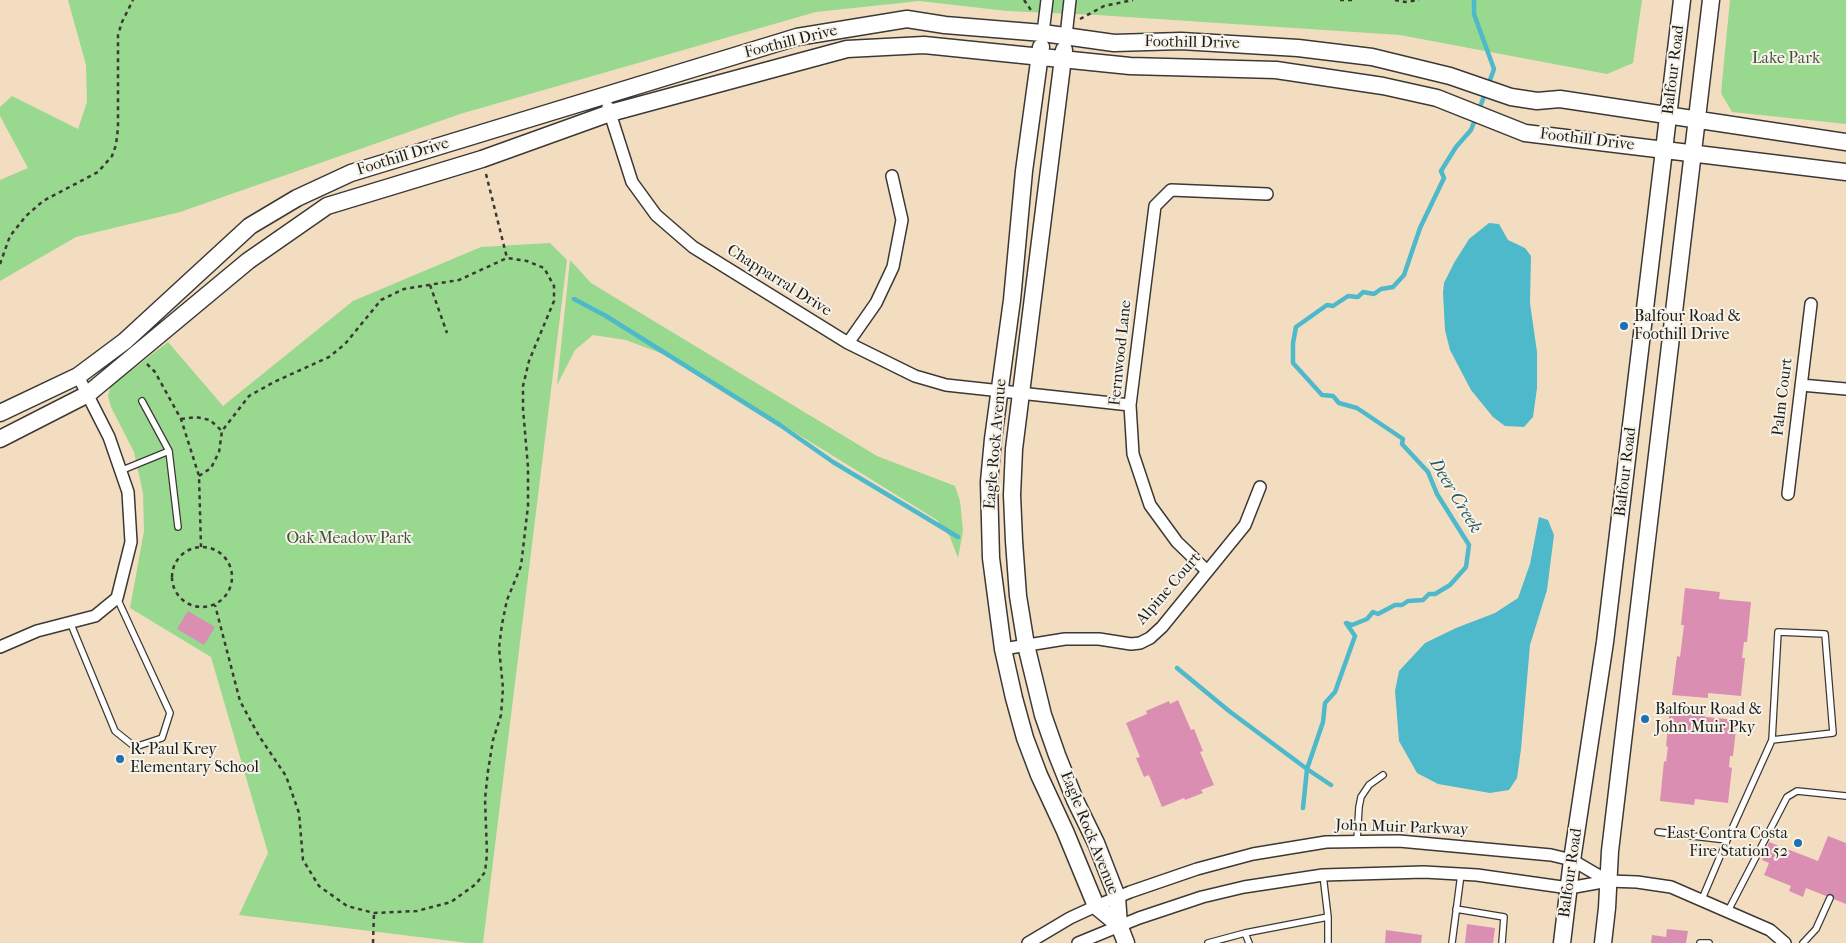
<!DOCTYPE html>
<style>
body{margin:0}
canvas{display:block;background:#f3ddc0}
</style>
<canvas width="1846" height="943"></canvas>
<script>
const g = document.querySelector('canvas').getContext('2d');
g.lineJoin = 'round';
function fillPath(path, color) { g.fillStyle = color; g.fill(path, 'evenodd'); }
const shape = rows => new Path2D(rows.map(r => 'M' + r).join(''));
function trace(path, color, width, dash) { g.strokeStyle = color; g.lineWidth = width; g.lineCap = dash ? 'butt' : 'round'; g.setLineDash(dash || []); g.stroke(path); }
function write(font, color, halo, rows, align = 'center') {
  g.font = font + ' "IM FELL French Canon",serif'; g.lineWidth = 4; g.setLineDash([]); g.textBaseline = 'middle'; g.strokeStyle = halo; g.fillStyle = color; for (const [text, x, y, turn = 0] of rows) {
    g.save(); g.translate(x, y); g.rotate((+turn || 0) * Math.PI / 180); g.textAlign = isNaN(turn) ? turn : align; if (halo) g.strokeText(text, 0, 0); g.fillText(text, 0, 0); g.restore();
  }
}
fillPath(shape([
 [68,0,1642,0,1633,63,1607,74,1400,35,1097,15,1007,11,919,1,816,12,460,114,180,212,76,237,0,281,0,180,28,168,0,116,0,107,12,96,78,129,87,102,86,65],
 [1730,0,1846,0,1846,124,1732,112,1721,93],
 [550,243,567,260,483,943,468,943,239,915,268,853,211,657,130,608,144,531,143,493,134,452,111,407,108,396,111,386,168,342,223,406,353,301,481,247],
 [570,260,591,283,877,456,955,486,960,501,963,531,958,558,950,537,937,520,762,412,663,354,626,340,593,335,575,350,557,385]
]), '#98d88f');
fillPath(shape([
 [1489,223,1499,224,1508,240,1525,248,1531,256,1530,303,1537,352,1537,388,1533,417,1524,427,1505,426,1493,417,1471,390,1450,350,1445,330,1443,293,1444,283,1454,263,1469,239],
 [1539,517,1548,520,1554,535,1547,590,1530,645,1521,749,1517,778,1509,790,1490,793,1438,784,1417,773,1399,741,1395,691,1399,671,1425,643,1456,628,1495,613,1518,598,1530,564]
]), '#4eb9ca');
trace(shape([
 [1474,0,1474,14,1494,69,1479,110],
 [574,299,606,316,780,425,833,462,958,537],
 [1177,668,1229,711,1307,769,1331,785],
 [1303,808,1307,769,1323,722,1325,703,1335,692,1355,636,1346,623,1352,625,1367,619,1373,612,1378,614,1395,605,1402,605,1408,601,1423,600,1429,594,1435,594,1450,585,1466,567,1469,545,1437,494,1428,472,1402,444,1403,439,1357,408,1339,403,1333,396,1322,395,1293,363,1293,343,1296,327,1327,305,1333,306,1348,296,1358,297,1363,292,1374,294,1381,289,1393,287,1404,275,1420,228,1444,178,1441,171,1456,147,1471,130,1476,117]
]), '#4eb9ca', 4.5);
fillPath(shape([
 [1685,588,1720,592,1719,599,1751,602,1747,642,1744,642,1742,658,1745,658,1741,696,1708,693,1708,698,1672,695,1677,656,1680,657,1684,625,1681,625],
 [188,611,215,627,204,645,177,629],
 [1178,700,1191,730,1194,729,1203,751,1200,752,1214,785,1201,790,1203,793,1185,800,1184,798,1162,807,1149,775,1144,777,1136,758,1140,757,1126,723,1147,714,1146,711,1169,701,1170,704],
 [1670,708,1705,712,1705,717,1737,720,1733,756,1730,756,1729,767,1732,768,1728,803,1695,799,1694,805,1660,801,1664,761,1666,762,1668,747,1666,746],
 [1828,836,1846,843,1846,904,1806,888,1803,897,1789,891,1791,886,1764,875,1769,863,1762,860,1769,842,1818,861],
 [1467,924,1495,928,1493,943,1465,943],
 [1667,929,1688,931,1686,943,1651,943,1652,935,1666,937],
 [1386,930,1422,935,1421,943,1385,943]
]), '#da8eb2');
const lane = shape([
 [142,401,169,451],
 [120,471,169,451,178,527],
 [70,622,115,731,135,747,162,738,170,713,117,598],
 [1658,832,1727,840],
 [1357,840,1359,807,1361,797,1369,785,1383,775],
 [1323,875,1328,917],
 [1702,899,1727,840,1772,740,1833,733,1825,634,1778,632,1772,740],
 [1456,909,1504,917,1502,943],
 [1728,911,1787,797,1797,791,1846,796],
 [1245,933,1328,917,1328,943],
 [1208,943,1245,933,1249,943],
 [1452,943,1461,874],
 [1700,943,1709,943],
 [1803,943,1816,929,1830,898]
]);
const street = shape([
 [1043,33,1047,0],
 [1066,36,1070,0],
 [608,107,632,182,656,215,693,247,848,343,915,376,946,385,1130,405],
 [848,343,876,303,893,267,902,220,892,176],
 [1801,385,1846,389],
 [1788,494,1811,304],
 [1207,571,1177,542,1150,505,1133,454,1130,405,1155,206,1171,190,1267,194],
 [0,647,37,631,95,616,117,598,131,542,128,492,109,437,78,376],
 [1003,649,1065,639,1099,639,1131,644,1140,643,1150,638,1162,627,1245,525,1260,487],
 [1028,943,1070,918,1096,906,1130,892,1197,869,1253,854,1326,842,1399,841,1551,855,1572,860,1608,881],
 [1078,943,1139,918,1202,897,1244,887,1323,875,1424,872,1477,875,1569,888,1608,881,1637,882,1671,887,1770,930,1785,943]
]);
const secondary = shape([
 [1041,47,1024,171,1012,300,993,439,989,482,991,558,1003,649,1014,698,1025,738,1039,775,1065,831,1096,906,1119,925],
 [1064,50,1014,449,1012,495,1014,541,1018,596,1026,645,1043,715,1057,755,1075,800,1096,843,1117,897,1119,925,1126,943],
 [0,413,78,376,125,341,250,226,297,198,351,173,797,37,907,19,945,25,1043,33,1114,43,1181,41,1298,48,1372,57,1450,76,1511,97,1537,101,1560,99,1846,142],
 [0,439,88,394,248,261,327,206,482,159,610,113,847,49,924,45,1130,66,1276,70,1383,86,1437,98,1525,133,1846,172],
 [1562,943,1572,860,1605,642,1682,0],
 [1603,943,1607,908,1610,851,1711,0]
]);
trace(lane, '#3c3935', 8);
trace(street, '#3c3935', 14);
trace(secondary, '#3c3935', 19);
trace(shape([
 [1024,0,1033,13],
 [1340,0,1354,0],
 [1395,0,1405,2,1419,0],
 [1080,19,1104,6,1133,0],
 [486,174,507,258],
 [0,264,10,236,26,216,43,201,98,172,112,156,116,145,118,128,118,35,122,22,133,0],
 [430,285,447,333],
 [147,364,155,372,181,419,199,476,201,547],
 [181,419,196,417,210,420,222,431],
 [199,476,211,468,219,452,222,431,249,396,274,382,329,357,345,344,381,300,404,289,459,280,507,258,527,261,544,268,554,286,554,301,529,361,523,386,523,409,528,467,528,506,521,566,507,600,502,624,499,648,503,688,501,715,493,740,488,771,485,799,487,854,485,872,476,884,451,902,417,911,374,913,347,906,319,886,303,860,299,813,286,776,259,736,240,701,215,605],
 '172 577a30 30 0 1 1 60 0a30 30 0 1 1-60 0Z',
 [373,943,374,913]
]), '#3c3935', 2.5, [4, 4]);
trace(lane, '#fff', 5.5);
trace(street, '#fff', 11);
trace(secondary, '#fff', 16);
for (const [x, y, r, color] of [
 [1624,326,5,"#1f6fb2"],
 [1645,719,5,"#1f6fb2"],
 [120,759,5,"#1f6fb2"],
 [1798,843,5,"#1f6fb2"]
]) { const dot = new Path2D(); dot.arc(x, y, r, 0, 2 * Math.PI); g.fillStyle = color; g.fill(dot); trace(dot, '#f7f3e8', 2); }
write('16px', '#1c1c1c', '#f7f3e8', [
 ["Foothill Drive",791,42,-14],
 ["Foothill Drive",1192,43,1],
 ["Balfour Road",1674,70,-83],
 ["Foothill Drive",1587,140,7],
 ["Foothill Drive",403,157,-17],
 ["Chapparral Drive",779,281,32],
 ["Fernwood Lane",1121,353,-84],
 ["Palm Court",1783,397,-83],
 ["Eagle Rock Avenue",996,444,-85],
 ["Balfour Road",1626,472,-83],
 ["Alpine Court",1169,589,-49],
 ["John Muir Parkway",1402,828,2],
 ["Eagle Rock Avenue",1089,833,68],
 ["Balfour Road",1571,873,-82]
]);
write('16px', '#41543e', '#f7f3e8', [
 ["Lake Park",1786,59],
 ["Oak Meadow Park",349,539]
]);
write('16px', '#1c1c1c', '#f7f3e8', [
 ["Balfour Road &",1634,317],
 ["Foothill Drive",1634,335],
 ["Balfour Road &",1655,710],
 ["John Muir Pky",1655,728],
 ["R. Paul Krey",130,750],
 ["Elementary School",130,768],
 ["East Contra Costa",1788,834,"right"],
 ["Fire Station 52",1788,852,"right"]
], 'left');
write('italic 18px', '#305b62', '#f7f3e8', [
 ["Deer Creek",1455,496,59]
]);
</script>
